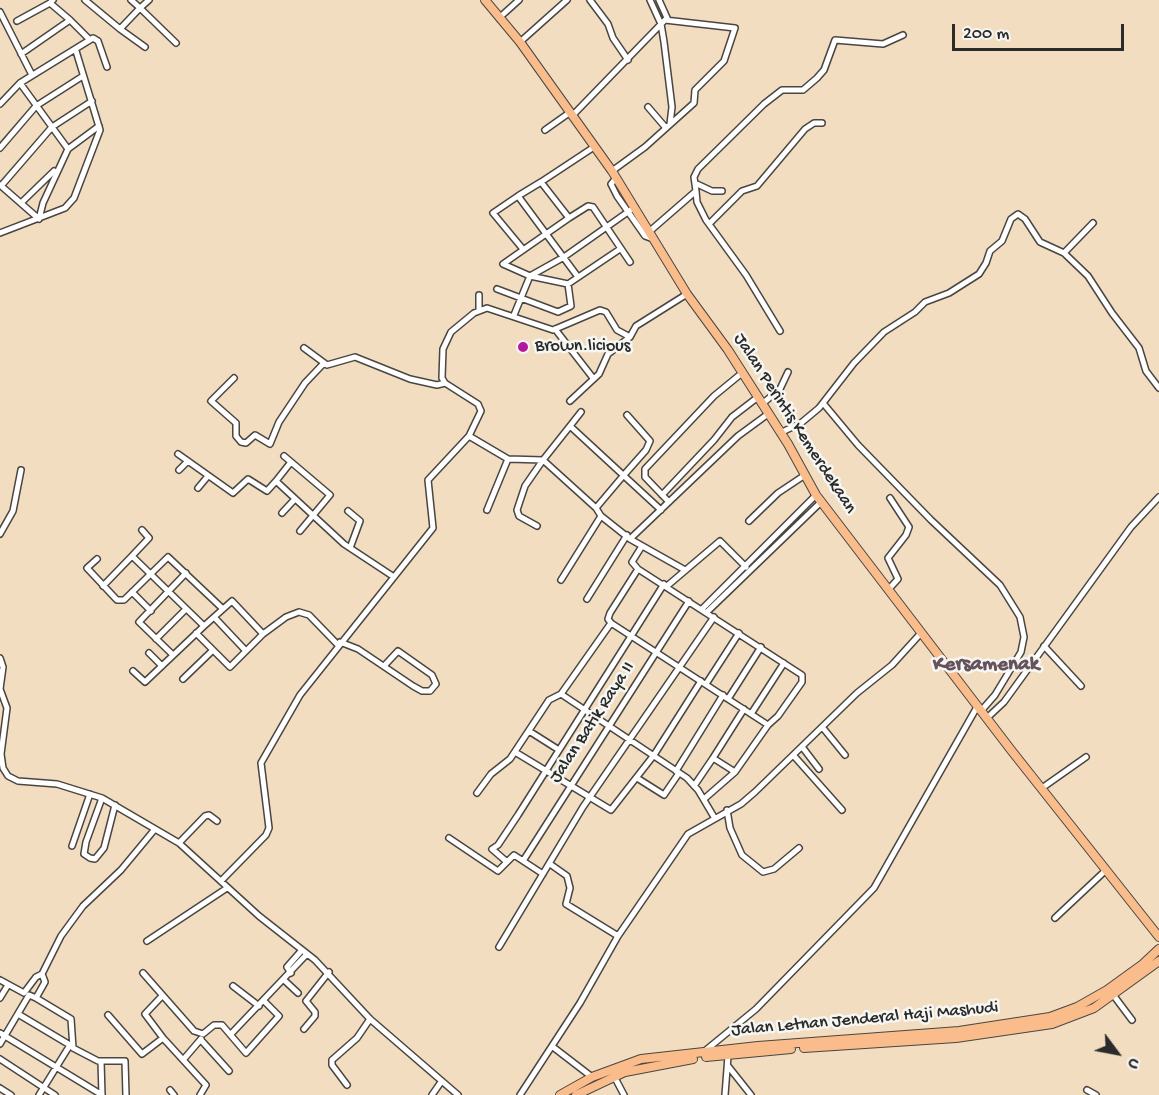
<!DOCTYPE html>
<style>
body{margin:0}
#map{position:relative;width:1159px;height:1095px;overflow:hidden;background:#f2ddc1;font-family:"Gochi Hand",sans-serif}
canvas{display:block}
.north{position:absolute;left:1087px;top:1023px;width:60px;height:60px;-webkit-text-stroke:4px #f6f6f2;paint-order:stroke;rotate:122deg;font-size:16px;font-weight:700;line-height:24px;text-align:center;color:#2b2b2b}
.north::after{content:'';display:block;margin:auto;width:21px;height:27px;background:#2b2b2b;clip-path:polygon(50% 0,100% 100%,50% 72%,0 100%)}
.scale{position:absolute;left:952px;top:24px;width:172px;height:27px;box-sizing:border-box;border:3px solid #2b2b2b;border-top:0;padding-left:8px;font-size:18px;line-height:21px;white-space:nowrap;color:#2b2b2b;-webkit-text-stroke:4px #f6f6f2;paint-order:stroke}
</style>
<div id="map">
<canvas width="1159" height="1095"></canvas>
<div class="north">U</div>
<div class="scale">200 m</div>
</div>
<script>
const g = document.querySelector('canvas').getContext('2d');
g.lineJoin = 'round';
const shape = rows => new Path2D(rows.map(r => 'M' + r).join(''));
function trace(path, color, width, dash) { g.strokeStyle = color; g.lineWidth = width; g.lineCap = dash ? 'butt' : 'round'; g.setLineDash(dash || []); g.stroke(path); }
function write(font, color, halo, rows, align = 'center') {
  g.font = font + ' "Gochi Hand",sans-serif'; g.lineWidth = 5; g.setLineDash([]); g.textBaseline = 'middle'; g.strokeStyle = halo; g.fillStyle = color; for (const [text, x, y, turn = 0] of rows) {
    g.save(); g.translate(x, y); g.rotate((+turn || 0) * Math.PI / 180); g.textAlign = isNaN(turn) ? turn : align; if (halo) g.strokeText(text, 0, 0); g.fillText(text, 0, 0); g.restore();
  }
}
const street = shape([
 [85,0,120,29,140,8,131,0],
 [149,0,140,8,176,43],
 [590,0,608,24,613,38,628,60],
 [650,0,661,24,664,42,672,107,670,124],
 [659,0,668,20],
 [0,12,32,75],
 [499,18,519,0],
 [70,20,90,40],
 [17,21,50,3],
 [120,29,145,47],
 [520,42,567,0],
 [21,54,70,20,50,3,53,0],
 [20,83,68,149],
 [0,104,20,83,93,38,98,41,107,67],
 [648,107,666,128],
 [572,116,665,20,735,28,724,61,695,90,694,103,645,147,612,171],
 [545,130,569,113],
 [0,148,36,106,83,76],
 [616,178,611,184,617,196,645,236,653,239],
 [541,182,594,147],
 [697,184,712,191,722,191],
 [0,185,39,219,43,203,68,149,99,126],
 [1,186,52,127,92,101],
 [696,191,697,202,706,220,746,275,780,331],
 [518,196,493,213,522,248],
 [21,203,54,171],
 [569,218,503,264,530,276,568,284,620,249],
 [709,224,742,191,757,186,805,129,814,123,822,123],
 [650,231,696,191,694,177,698,169,764,104,782,90,803,90,817,78,824,70,835,40,883,44,903,35],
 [0,233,65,208,74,198,100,130,76,51],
 [1064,253,1093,223],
 [578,277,518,196,541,182,569,218,588,206,593,207,630,262],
 [497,289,558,312,571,306,568,284],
 [479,311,479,295],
 [514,315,530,276,564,257,635,207],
 [555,329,593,378],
 [304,348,327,365,355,357,410,379,437,385,445,383],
 [234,378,211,401,236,423,236,436,241,442,246,443,255,435,270,444,279,422,305,383,324,363],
 [570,401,599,374,608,354,630,337],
 [823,403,858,445,931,520,1000,585,1020,617,1024,637,1021,652,995,695,981,711],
 [762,404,780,389,788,372],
 [570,426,581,412],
 [780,433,801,423,819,408,854,363,884,332,915,312,925,302,949,293,979,274,986,263,990,251,1002,241,1011,219,1018,214,1025,219,1040,242,1064,253,1088,276,1112,313,1139,348,1146,371,1159,388],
 [469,436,508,459,543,460],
 [178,454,233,493,248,479,267,491,276,481,344,544,394,577],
 [284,456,330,495,300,531],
 [179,470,188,461],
 [623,476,646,450,650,441,627,415],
 [276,481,291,462],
 [198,488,208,476],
 [662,495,714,440,732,417,758,397],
 [669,502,645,477,645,469,714,396,742,373],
 [596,508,623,476],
 [487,510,508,459],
 [348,511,360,521,350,548],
 [282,513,295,499],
 [601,516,596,508,543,460,570,426,661,510],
 [749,521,778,493,805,475],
 [537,526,519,516,517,510,525,486,543,460],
 [142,530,149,538,132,556,204,626,232,601,263,634,286,617,299,612,309,615,338,645],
 [0,534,13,511,21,470],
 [630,539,685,570],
 [642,546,632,562,638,569,802,675,802,682,778,716,768,725,735,772,713,758,744,709],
 [97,559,87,568,117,600,124,600,168,557,223,609],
 [638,569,610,613,608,619,611,623,768,725],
 [561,580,601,516,630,539,738,436,768,414],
 [103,586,132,556],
 [667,586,720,541,746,567],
 [888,590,898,579,888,558,906,535,909,527,890,498],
 [132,592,151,611],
 [587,599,627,535],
 [702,609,816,495],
 [707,612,821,502],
 [214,617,246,651],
 [196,633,230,667,263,634],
 [156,639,186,609],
 [340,642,358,649,413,686,422,691,430,691,436,684,432,675,398,651,384,666],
 [1044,646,1081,686],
 [149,653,162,666],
 [173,655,139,622,186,573],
 [0,658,3,667,0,689,7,708,1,754,3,768,8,776,18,781,57,784,102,798,179,843,259,916,315,960,370,1019,458,1095],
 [133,671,145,682,204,626],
 [183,679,213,650],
 [706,684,739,633],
 [561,694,687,778,698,790,714,817],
 [728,699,761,647],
 [751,714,784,663],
 [987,718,1004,702,1131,527,1159,497],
 [823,728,845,755],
 [529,731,559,750],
 [803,748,819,769],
 [515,752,611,810,654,755,701,681],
 [794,756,842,810],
 [676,771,723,695],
 [637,778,664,795,679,773],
 [694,786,713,758],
 [1042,788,1086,757],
 [477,793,491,774,510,759,549,700,561,694,611,623],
 [102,798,86,842,84,854,90,858,95,859,104,848,115,805],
 [704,799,735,772],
 [727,810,730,828,742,855,763,872,774,869,799,848],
 [449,838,498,871,514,855,543,874],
 [179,843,205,816,209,815,217,821],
 [72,846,90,794],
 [523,861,689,601],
 [507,862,492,849,498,845,518,815,664,584],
 [550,864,567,876,570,888,566,904,618,936],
 [221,881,266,835,269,828,261,763,300,695,433,528,428,480,469,436,481,411,478,404,445,383,442,378,443,349,451,332,474,313,487,308,553,330,600,310,606,312,617,330,630,337,636,326,687,294],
 [1055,918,1105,871],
 [147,941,227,888],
 [499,947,583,807,714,617],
 [143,973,194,1031,203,1034,214,1025,222,1025,246,1053,279,1016,264,1001],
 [291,973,287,967,302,950],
 [0,980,24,993,36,977,42,974],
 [284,980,298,993],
 [233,986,259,1006],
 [1114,996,1132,1020],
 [0,998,8,985],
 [18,1014,70,1045,39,1095],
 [108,1015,142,1054,163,1038,145,1014,162,996],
 [304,1029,315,1016,315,1012,306,1001,329,972],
 [0,1033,102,1095],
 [231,1034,307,954],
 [163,1038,206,1085,200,1095],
 [201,1040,229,1071],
 [0,1044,29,995,36,998],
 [553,1047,592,1077],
 [706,1050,756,1009,874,888,977,707],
 [0,1059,55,1095],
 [183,1060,201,1039],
 [101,1061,102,1095],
 [728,1066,751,1095],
 [614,1076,624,1095],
 [347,1085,332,1065,332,1060,357,1038,370,1019],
 [0,1088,11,1095],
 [170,1090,174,1095],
 [1087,1090,1096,1095],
 [126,1095,125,1061,98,1061,73,1048,71,1019,36,998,45,982,42,974,61,936,83,906,121,870,155,829],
 [432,1095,441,1082],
 [520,1095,580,1003,618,936,688,834,741,804,755,792,857,693,892,665,921,633],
 [725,1095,728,1056]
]);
const primary = shape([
 [485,0,520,42,612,171,687,294,728,350,788,444,816,495,1011,750,1159,937],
 [804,1048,956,1038,1052,1024,1094,1008,1159,961],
 [706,1057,791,1049],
 [560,1095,592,1077,641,1059,758,1046,959,1031,1050,1017,1077,1007,1107,990,1143,964,1159,949],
 [576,1095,625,1072,693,1059]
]);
trace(street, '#494642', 8);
trace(primary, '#494642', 10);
trace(street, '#fff', 5);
trace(primary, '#f9bc8a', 8);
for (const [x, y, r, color] of [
 [523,347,6,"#b5179e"]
]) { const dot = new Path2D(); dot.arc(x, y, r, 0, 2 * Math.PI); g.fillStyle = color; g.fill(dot); trace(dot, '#f6f6f2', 2); }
write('18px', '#2b2b2b', '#f6f6f2', [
 ["Brown.licious",535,347]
], 'left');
write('18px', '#2b2b2b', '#f6f6f2', [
 ["Jalan Perintis Kemerdekaan",794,424,57],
 ["Jalan Batik Raya II",593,723,-57],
 ["Jalan Letnan Jenderal Haji Mashudi",865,1020,-5]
]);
write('bold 21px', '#65525a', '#f6f6f2', [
 ["Kersamenak",986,666]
]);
</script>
